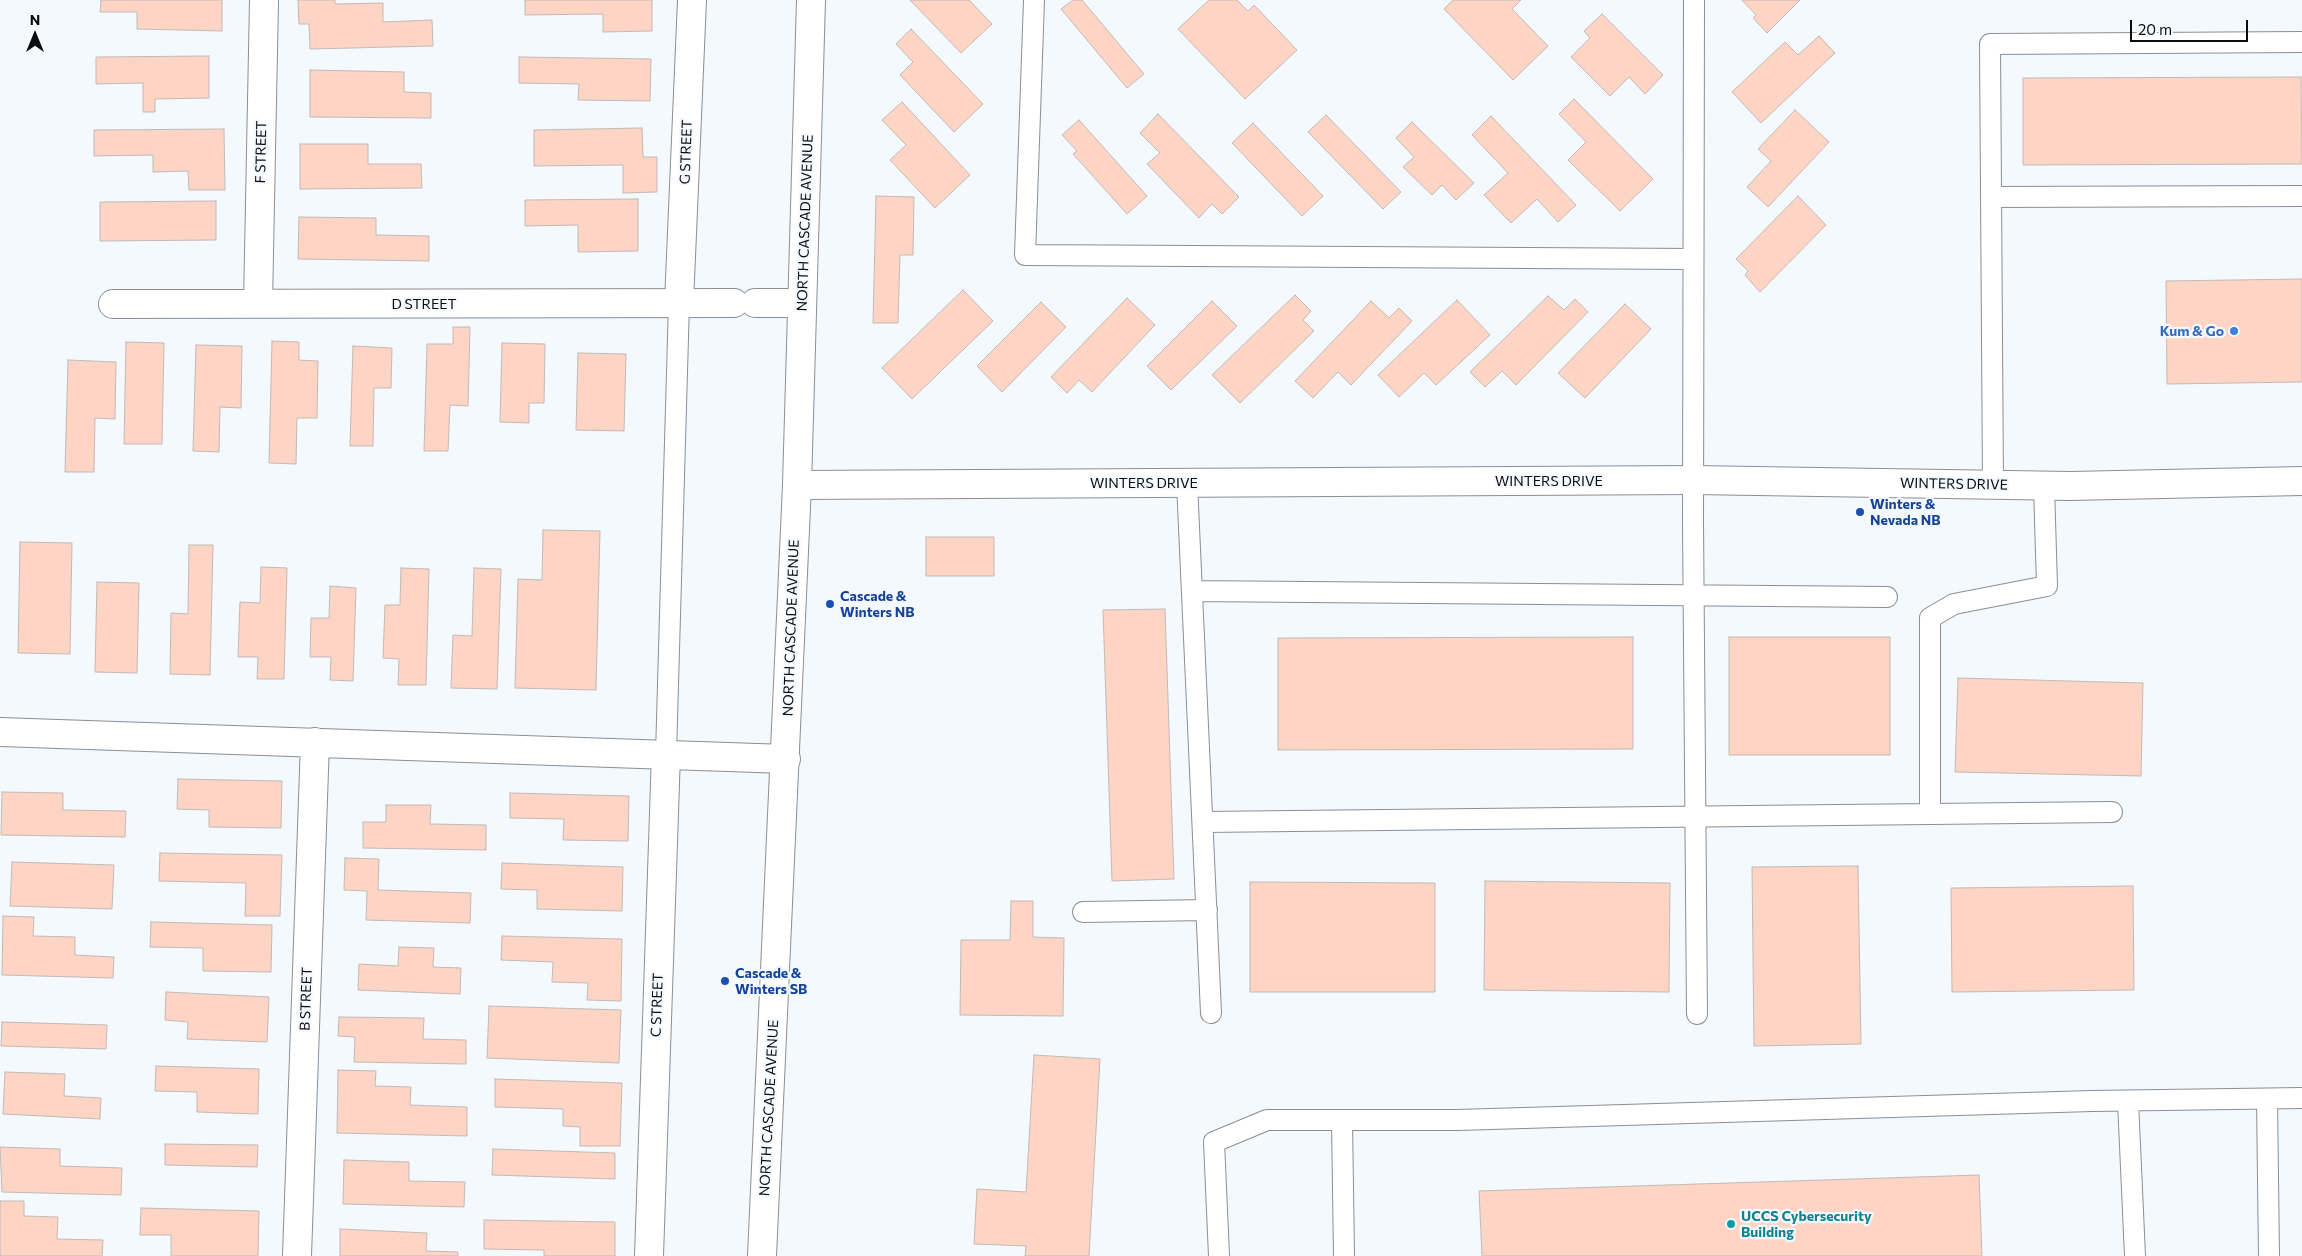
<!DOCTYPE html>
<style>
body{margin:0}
#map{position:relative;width:2302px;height:1256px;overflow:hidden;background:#f4f9fe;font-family:Commissioner,sans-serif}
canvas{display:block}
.north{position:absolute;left:10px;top:10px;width:50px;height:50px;-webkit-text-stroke:4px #f4f9fe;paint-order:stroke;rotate:0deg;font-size:14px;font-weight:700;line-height:20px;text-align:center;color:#0a0c0e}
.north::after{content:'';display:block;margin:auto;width:18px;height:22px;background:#0a0c0e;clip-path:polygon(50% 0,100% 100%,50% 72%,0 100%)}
.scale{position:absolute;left:2130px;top:20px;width:118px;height:22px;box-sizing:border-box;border:2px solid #0a0c0e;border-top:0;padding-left:6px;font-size:15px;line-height:18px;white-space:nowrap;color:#0a0c0e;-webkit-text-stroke:4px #f4f9fe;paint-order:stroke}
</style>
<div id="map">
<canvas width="2302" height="1256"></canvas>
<div class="north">N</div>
<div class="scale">20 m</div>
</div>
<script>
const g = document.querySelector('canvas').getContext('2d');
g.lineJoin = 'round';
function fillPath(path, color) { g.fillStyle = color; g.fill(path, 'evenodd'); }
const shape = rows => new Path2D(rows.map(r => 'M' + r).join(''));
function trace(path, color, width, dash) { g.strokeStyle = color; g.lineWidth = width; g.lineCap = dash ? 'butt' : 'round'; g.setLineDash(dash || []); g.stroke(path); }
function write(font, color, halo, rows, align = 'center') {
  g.font = font + ' Commissioner,sans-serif'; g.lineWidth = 4.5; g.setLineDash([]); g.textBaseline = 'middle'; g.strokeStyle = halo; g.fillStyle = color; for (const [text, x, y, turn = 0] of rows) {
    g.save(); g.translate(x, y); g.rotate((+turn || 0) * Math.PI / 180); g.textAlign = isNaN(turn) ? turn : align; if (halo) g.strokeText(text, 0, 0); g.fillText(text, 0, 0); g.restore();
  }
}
const building = shape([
 [101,0,222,0,222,31,137,29,137,12,100,12,101,0],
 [298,0,335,0,335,4,383,3,383,22,432,20,433,46,310,49,309,24,299,24,298,0],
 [525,0,652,0,652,31,603,32,603,14,525,15,525,0],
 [910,0,969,0,992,24,961,53,910,0],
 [1073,0,1082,0,1144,74,1127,88,1061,9,1073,0],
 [1209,0,1237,0,1248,11,1254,5,1297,50,1245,99,1178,29,1209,0],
 [1453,0,1521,0,1512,9,1548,46,1513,80,1444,9,1453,0],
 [1742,0,1800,0,1767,33,1753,18,1756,15,1742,0],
 [1602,14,1663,75,1645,94,1629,77,1610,96,1571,57,1590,38,1584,31,1602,14],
 [911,29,983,104,954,132,900,75,913,62,896,44,911,29],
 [1819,36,1835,53,1761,123,1732,92,1785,42,1798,55,1819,36],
 [209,56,209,98,155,99,155,112,143,112,143,83,96,84,96,57,209,56],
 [519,57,651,59,650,101,578,100,579,84,519,83,519,57],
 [310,70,404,72,404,92,431,93,431,118,310,117,310,70],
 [2301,77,2302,164,2023,165,2023,78,2301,77],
 [1574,99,1653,179,1620,211,1568,160,1586,142,1559,114,1574,99],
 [902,102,970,175,935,208,890,160,906,145,882,120,902,102],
 [1795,110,1829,142,1768,207,1747,187,1771,161,1758,149,1795,110],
 [1158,114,1239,197,1222,214,1212,204,1199,218,1147,164,1160,153,1140,133,1158,114],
 [1326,115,1401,192,1383,209,1308,132,1326,115],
 [1491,116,1576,205,1558,222,1537,199,1511,223,1484,195,1508,173,1472,135,1491,116],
 [1079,120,1147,196,1127,214,1073,154,1077,151,1062,135,1079,120],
 [1412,122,1474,183,1456,200,1442,185,1432,195,1403,167,1414,157,1396,138,1412,122],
 [1253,123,1323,196,1302,216,1232,143,1253,123],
 [642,128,643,157,657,157,657,192,623,193,623,165,534,166,534,130,642,128],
 [224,129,225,190,189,190,188,171,153,172,153,155,94,156,94,130,224,129],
 [300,144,368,144,368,164,421,164,422,188,300,189,300,144],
 [876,196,914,197,913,255,900,255,898,323,873,323,876,196],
 [1798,196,1826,225,1760,292,1745,275,1748,271,1736,259,1798,196],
 [638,199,638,251,578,252,578,225,525,226,525,200,638,199],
 [216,201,216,240,100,241,100,202,216,201],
 [299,217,376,218,376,235,429,236,429,261,298,259,299,217],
 [2302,279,2302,382,2167,384,2166,281,2302,279],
 [963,290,993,321,912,399,882,368,963,290],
 [1295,295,1311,311,1303,320,1314,331,1240,403,1212,375,1295,295],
 [1548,296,1564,310,1575,299,1588,312,1516,385,1502,371,1485,387,1470,372,1548,296],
 [1127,298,1155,325,1092,392,1079,380,1067,393,1051,377,1127,298],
 [1457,300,1490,335,1436,385,1424,373,1399,397,1378,375,1457,300],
 [1212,301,1237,326,1171,390,1147,366,1212,301],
 [1371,301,1389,318,1399,308,1412,321,1351,385,1338,372,1313,398,1295,381,1371,301],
 [1041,302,1066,327,1002,392,977,366,1041,302],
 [1625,304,1651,329,1585,398,1558,373,1625,304],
 [453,327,470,327,468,406,450,405,448,451,424,451,427,344,453,344,453,327],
 [272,341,299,342,299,360,318,361,317,418,297,418,296,464,269,463,272,341],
 [126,342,164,343,162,444,124,444,126,342],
 [502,343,545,344,544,403,529,403,529,423,500,422,502,343],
 [196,345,242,346,241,408,220,407,219,452,193,451,196,345],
 [353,346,392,348,391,388,374,388,373,446,350,446,353,346],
 [578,353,626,354,624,431,576,430,578,353],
 [68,360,116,362,115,419,95,418,94,472,65,472,68,360],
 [543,530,600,531,596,690,515,688,518,579,542,580,543,530],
 [926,537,994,537,994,576,926,576,926,537],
 [20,542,72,543,70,654,18,653,20,542],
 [189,545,213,545,210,675,170,674,171,613,188,614,189,545],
 [261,567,287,568,284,679,257,679,258,657,238,657,240,602,260,603,261,567],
 [401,568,429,569,426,685,398,685,399,659,383,658,385,605,400,605,401,568],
 [474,568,501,569,497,689,451,688,453,635,472,636,474,568],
 [97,582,139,583,137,673,95,672,97,582],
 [330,586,356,588,353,681,330,680,331,657,310,657,311,618,329,618,330,586],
 [1165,609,1174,879,1112,881,1103,610,1165,609],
 [1633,637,1633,749,1278,750,1278,638,1633,637],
 [1729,637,1890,637,1890,755,1729,755,1729,637],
 [1958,678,2143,683,2141,776,1955,772,1958,678],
 [178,779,282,781,281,828,209,827,209,810,177,809,178,779],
 [2,792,63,793,63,810,126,811,125,837,1,835,2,792],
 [510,793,629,796,628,841,563,840,564,819,510,818,510,793],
 [386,805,431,805,430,824,486,825,486,850,363,848,363,822,386,822,386,805],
 [160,853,282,855,280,916,245,916,246,883,159,881,160,853],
 [345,858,379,859,378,890,471,893,470,923,366,920,367,891,344,890,345,858],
 [12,862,114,865,112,909,10,906,12,862],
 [502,863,623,867,622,911,537,909,537,890,501,889,502,863],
 [1858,866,1861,1044,1754,1046,1752,867,1858,866],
 [1485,881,1670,883,1669,992,1484,990,1485,881],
 [1250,882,1435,883,1435,992,1250,992,1250,882],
 [2133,886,2134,990,1952,992,1951,888,2133,886],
 [1011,901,1033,901,1033,937,1064,938,1063,1016,960,1015,961,940,1010,940,1011,901],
 [3,916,34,917,33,936,75,937,75,955,114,957,113,978,2,975,3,916],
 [151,922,272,925,271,972,203,971,203,948,150,947,151,922],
 [502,936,622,939,621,1001,587,1000,588,983,552,982,553,962,501,960,502,936],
 [399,947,434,948,433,967,461,968,460,994,358,990,359,964,398,966,399,947],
 [166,992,269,997,267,1042,187,1039,188,1022,165,1020,166,992],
 [489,1006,621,1010,619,1063,487,1058,489,1006],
 [339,1017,424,1018,423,1039,466,1040,466,1064,354,1062,355,1037,338,1036,339,1017],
 [2,1022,107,1025,106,1049,1,1046,2,1022],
 [1034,1055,1100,1059,1089,1256,1025,1256,1026,1246,974,1244,977,1189,1026,1192,1034,1055],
 [156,1066,259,1069,258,1114,197,1112,197,1092,155,1091,156,1066],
 [338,1070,376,1071,375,1086,411,1087,410,1105,467,1107,467,1136,337,1133,338,1070],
 [5,1072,65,1074,64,1096,101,1098,100,1119,3,1114,5,1072],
 [495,1079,622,1083,620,1146,580,1146,580,1127,563,1126,563,1109,495,1107,495,1079],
 [165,1144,258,1145,257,1167,165,1165,165,1144],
 [0,1147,60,1149,60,1166,122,1168,121,1195,2,1192,0,1147],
 [493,1149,615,1153,615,1179,492,1175,493,1149],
 [344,1160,409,1162,409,1181,465,1182,464,1207,343,1204,344,1160],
 [1979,1175,1982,1256,1482,1256,1479,1191,1979,1175],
 [0,1201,24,1201,24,1216,58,1217,57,1239,103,1240,102,1256,0,1256,0,1201],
 [141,1208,259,1211,258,1256,171,1256,171,1235,140,1235,141,1208],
 [484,1220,615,1222,615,1256,544,1256,544,1250,484,1249,484,1220],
 [340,1229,427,1233,426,1251,458,1252,458,1256,340,1256,340,1229]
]);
fillPath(building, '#fed4c4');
trace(building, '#c2b9b6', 1);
const lane = shape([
 [1034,0,1025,255,1693,259],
 [1694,0,1693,522,1697,1014],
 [1991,197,2302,196],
 [1187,483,1211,1013],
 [1993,485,1990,44,2302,42],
 [1192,591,1887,597],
 [666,754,679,303],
 [1930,814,1930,618,1954,604,2047,586,2044,486],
 [1203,822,2112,812],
 [1083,912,1207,910],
 [2267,1099,2269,1256],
 [2128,1101,2135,1256],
 [1342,1120,1344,1256],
 [1219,1256,1214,1142,1267,1120,1457,1120,2092,1101,2302,1098]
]);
const street = shape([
 [679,303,692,0],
 [755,303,802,303],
 [113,304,734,303],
 [258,304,264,0],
 [797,485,811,0],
 [0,732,786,759],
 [297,1256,315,742],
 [649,1256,666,754]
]);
const secondary = shape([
 [762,1256,797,485,1693,480,2071,486,2302,481]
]);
trace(lane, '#898f94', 22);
trace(street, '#898f94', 30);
trace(secondary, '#898f94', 30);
trace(lane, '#fff', 20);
trace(street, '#fff', 28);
trace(secondary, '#fff', 28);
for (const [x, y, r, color] of [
 [2234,331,5,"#3f7fe0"],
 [1860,512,5,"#1a4fb4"],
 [830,604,5,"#1a4fb4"],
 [725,981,5,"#1a4fb4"],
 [1731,1224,5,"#0f9aa8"]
]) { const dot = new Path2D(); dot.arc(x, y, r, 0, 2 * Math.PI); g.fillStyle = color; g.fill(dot); trace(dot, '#f4f9fe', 2); }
write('14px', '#0a0c0e', '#f4f9fe', [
 ["F STREET",261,152,-89],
 ["G STREET",686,152,-88],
 ["NORTH CASCADE AVENUE",805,223,-88],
 ["D STREET",424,304],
 ["WINTERS DRIVE",1549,481],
 ["WINTERS DRIVE",1144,483],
 ["WINTERS DRIVE",1954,484,1],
 ["NORTH CASCADE AVENUE",791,628,-88],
 ["B STREET",306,999,-88],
 ["C STREET",657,1005,-88],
 ["NORTH CASCADE AVENUE",769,1108,-87]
]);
write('bold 14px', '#366cbe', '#f4f9fe', [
 ["Kum & Go",2224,331]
], 'right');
write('bold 14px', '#164399', '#f4f9fe', [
 ["Winters &",1870,504],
 ["Nevada NB",1870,520],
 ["Cascade &",840,596],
 ["Winters NB",840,612],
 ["Cascade &",735,973],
 ["Winters SB",735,989]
], 'left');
write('bold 14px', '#0d838f', '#f4f9fe', [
 ["UCCS Cybersecurity",1741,1216],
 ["Building",1741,1232]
], 'left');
</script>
